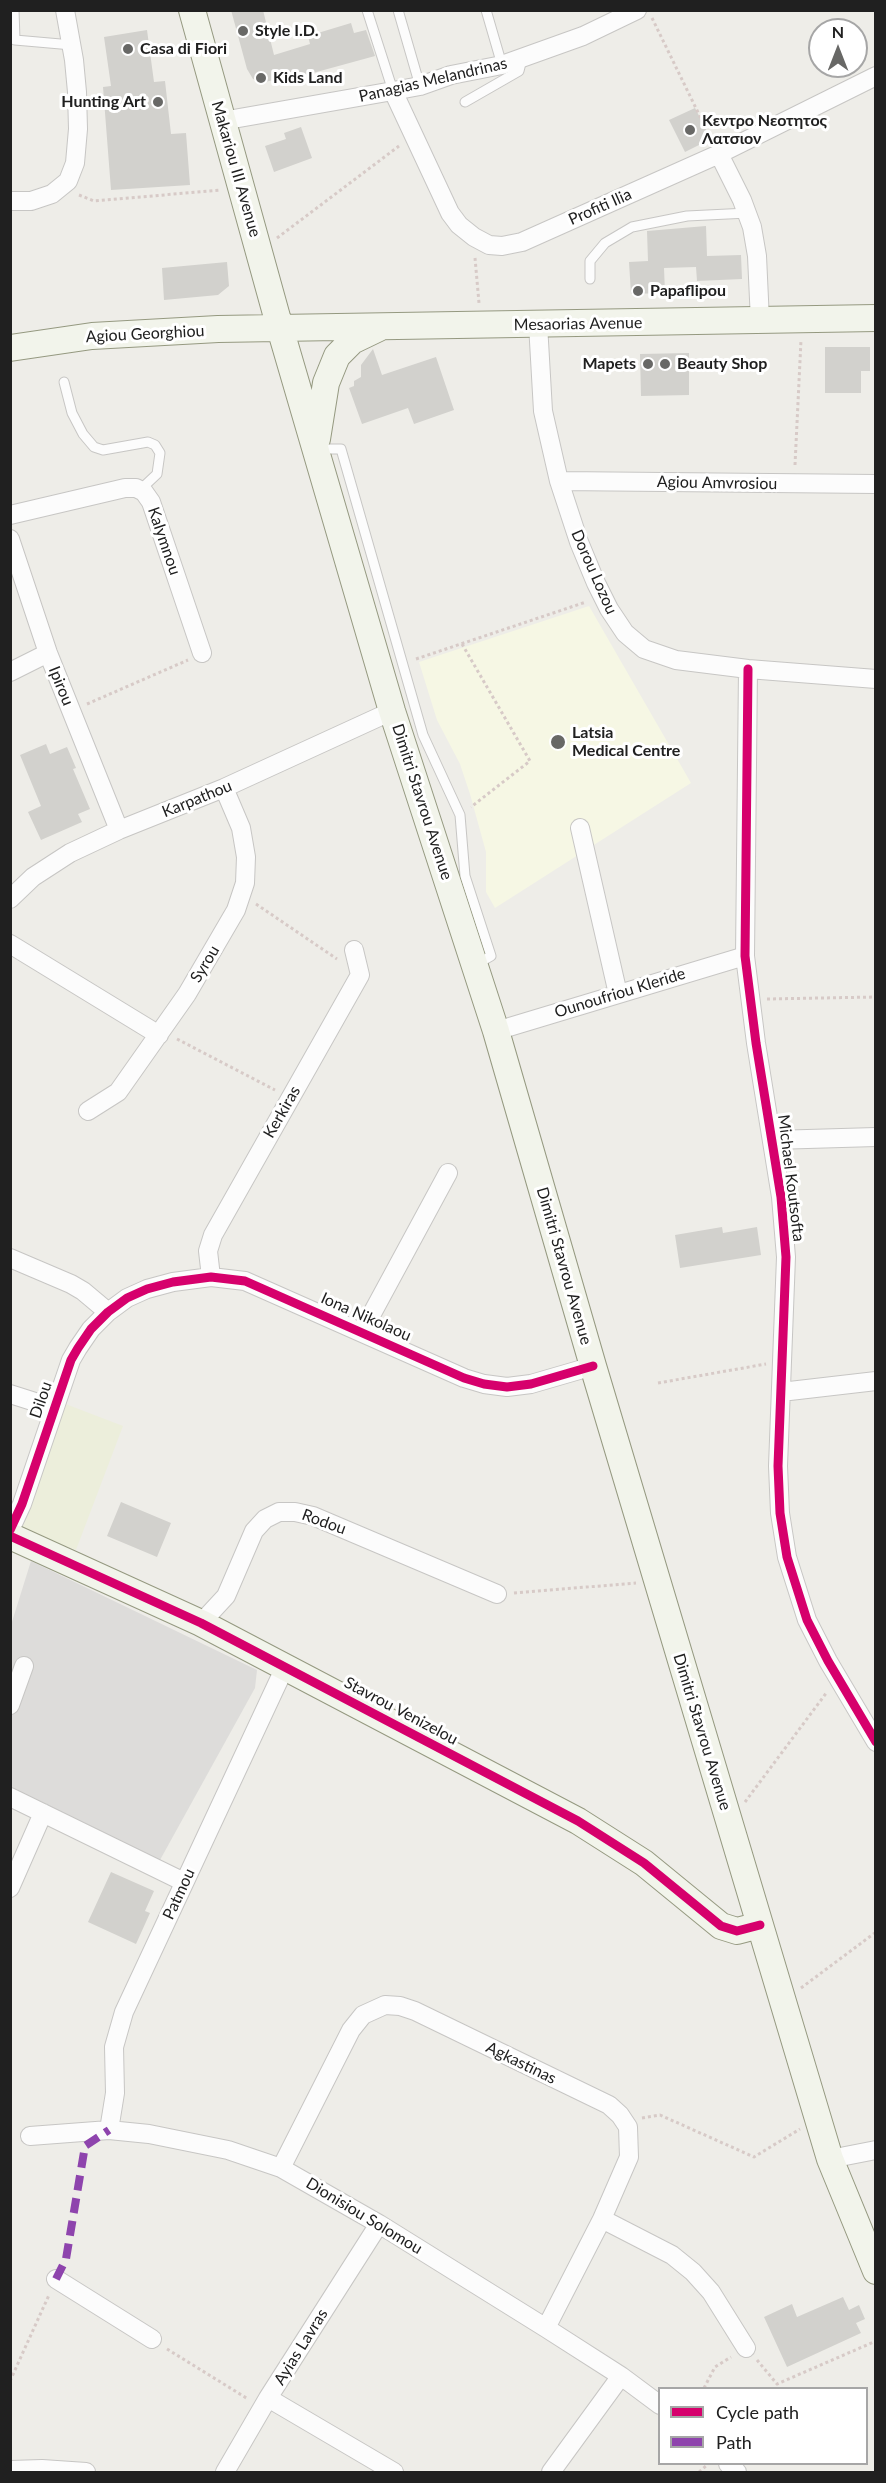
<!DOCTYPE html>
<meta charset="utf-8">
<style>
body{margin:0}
#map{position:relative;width:886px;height:2483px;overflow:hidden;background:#eeede8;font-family:Lato,sans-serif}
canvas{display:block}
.frame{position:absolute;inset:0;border:12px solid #202020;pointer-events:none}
.legend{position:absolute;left:658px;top:2387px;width:210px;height:78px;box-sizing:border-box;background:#fff;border:2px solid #a6a6a6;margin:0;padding:8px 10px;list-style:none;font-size:18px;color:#202020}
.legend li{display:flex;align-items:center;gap:12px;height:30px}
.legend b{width:30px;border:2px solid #a6a6a6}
.north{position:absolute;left:808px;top:18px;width:60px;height:60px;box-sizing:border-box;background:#fff;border:2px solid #a6a6a6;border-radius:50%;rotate:0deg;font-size:16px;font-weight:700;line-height:24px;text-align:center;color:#202020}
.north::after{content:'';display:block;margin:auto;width:21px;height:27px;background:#686866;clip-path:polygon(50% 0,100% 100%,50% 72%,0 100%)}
</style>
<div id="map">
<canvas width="886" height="2483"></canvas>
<div class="frame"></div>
<ul class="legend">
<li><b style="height:8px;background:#d6006c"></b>Cycle path</li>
<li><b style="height:8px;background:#8e44ad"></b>Path</li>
</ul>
<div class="north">N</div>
</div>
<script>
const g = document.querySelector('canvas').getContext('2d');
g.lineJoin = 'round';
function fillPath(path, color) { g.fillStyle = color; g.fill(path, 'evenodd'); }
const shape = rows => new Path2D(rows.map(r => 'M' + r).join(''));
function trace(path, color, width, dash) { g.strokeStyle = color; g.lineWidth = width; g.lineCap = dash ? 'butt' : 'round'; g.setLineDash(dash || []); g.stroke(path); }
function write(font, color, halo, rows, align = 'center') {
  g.font = font + ' Lato,sans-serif'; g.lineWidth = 6; g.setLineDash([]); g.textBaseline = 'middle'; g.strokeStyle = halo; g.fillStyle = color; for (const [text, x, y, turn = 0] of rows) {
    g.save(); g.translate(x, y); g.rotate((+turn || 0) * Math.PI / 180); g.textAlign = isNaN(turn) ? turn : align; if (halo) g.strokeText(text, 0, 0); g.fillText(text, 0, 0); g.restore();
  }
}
fillPath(shape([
 [31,1561,257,1670,255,1688,160,1860,11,1787,11,1625]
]), '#dddcda');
fillPath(shape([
 [589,606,691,783,495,908,486,892,486,852,470,794,460,764,437,720,419,662]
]), '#f6f7e4');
fillPath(shape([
 [63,1403,123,1426,76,1550,20,1528]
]), '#eceedb');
fillPath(shape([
 [231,10,263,10,274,55,310,44,308,36,351,23,354,33,366,30,375,56,291,79,290,76,265,82,259,81,253,79,247,69],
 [147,30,154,82,165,81,171,134,186,133,190,185,111,190,103,87,111,86,104,37],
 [695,108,711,139,685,152,669,120],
 [301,127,312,158,274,172,265,146,286,139,284,133],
 [706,226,707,256,741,255,742,279,697,281,696,267,664,268,665,293,631,294,629,262,648,261,647,231],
 [227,262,229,286,218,295,164,300,162,268],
 [825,347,870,347,870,371,861,371,861,393,825,393],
 [373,349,382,375,436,357,454,410,414,424,408,408,362,424,349,388,354,386,354,381,361,377,361,365],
 [689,353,689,395,641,396,640,354],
 [46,744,50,754,67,747,76,768,73,769,90,809,78,814,82,822,41,840,28,812,41,806,20,755],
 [722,1227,723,1233,757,1227,761,1255,680,1268,675,1235],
 [121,1502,171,1523,157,1557,107,1536],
 [111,1872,154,1891,145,1911,150,1913,136,1944,88,1922],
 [843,2297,849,2310,859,2305,865,2319,856,2323,861,2333,787,2367,764,2317,792,2304,797,2317]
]), '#d2d1cd');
const lane = shape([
 [14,10,15,40,72,45],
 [367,10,393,91],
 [398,10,420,86],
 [486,10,502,65],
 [465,102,519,71,522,59],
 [590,279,590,261,605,243,632,227,687,216,748,213],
 [64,382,72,413,83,434,94,447,103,450,148,442,155,445,160,453,157,474,140,490],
 [317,449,341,449,423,735,460,815,465,876,491,956,477,964]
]);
const street = shape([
 [393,91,450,213,459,225,474,237,489,245,502,246,522,242,719,154,876,76],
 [222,121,393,91,420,86,451,75,502,65,583,36,637,10],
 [719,154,742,200,752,227,757,256,760,321],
 [10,201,31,201,52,194,68,181,75,163,78,129,77,92,74,60,65,10],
 [538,324,543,411,559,481,579,542,596,583,609,609,625,633,644,649,676,660,748,669,876,679],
 [559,481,876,484],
 [10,515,125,488,136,488,144,492,151,502,202,653],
 [10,539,48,653,119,830],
 [748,669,745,956,756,1043,781,1197,786,1257,778,1466,780,1513,787,1557,807,1620,828,1661,876,1742],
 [10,672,48,653],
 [580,828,618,994],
 [10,899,33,877,70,853,119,830,224,788,392,711],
 [10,944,159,1035],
 [496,1031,745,956],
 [88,1111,118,1092,187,994,236,910,245,883,246,857,241,828,224,788],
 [773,1140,876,1137],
 [10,1258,71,1284,83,1291,108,1312],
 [211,1277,208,1251,213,1235,360,975,354,950],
 [362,1332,448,1173],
 [781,1392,876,1381],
 [10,1394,54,1408],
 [10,1530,22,1504,71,1360,78,1348,91,1329,108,1312,127,1298,147,1289,173,1282,211,1277,245,1281,464,1378,484,1384,507,1387,531,1384,593,1366],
 [201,1623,226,1596,254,1531,265,1519,279,1512,295,1512,313,1516,497,1594],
 [10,1705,24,1666],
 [10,1797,184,1882],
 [10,1888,43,1813],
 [109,2130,115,2093,114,2047,124,2012,285,1667],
 [30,2136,109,2130,149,2134,228,2150,281,2168,379,2224,546,2328,621,2376,660,2405],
 [830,2159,876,2150],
 [281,2168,351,2030,363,2015,385,2005,400,2006,415,2011,609,2105,620,2115,628,2127,629,2157,602,2219,546,2328],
 [602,2219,672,2255,693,2272,711,2292,746,2348],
 [56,2279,152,2339],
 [268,2398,394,2472],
 [728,2464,737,2472],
 [10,2470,42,2469,86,2472],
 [225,2472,268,2398,379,2224],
 [551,2472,621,2376]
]);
const secondary = shape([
 [192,10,280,328,392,711,496,1031,593,1366,830,2159,876,2271],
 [10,348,92,336,218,329,876,318],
 [317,439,326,383,337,356,352,341,379,328],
 [10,1536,201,1623,578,1821,644,1863,721,1926,737,1931,760,1925]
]);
trace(lane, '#c7c6c4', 11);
trace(street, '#c7c6c4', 20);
trace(secondary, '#959980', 28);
trace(shape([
 [652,18,711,139],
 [79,195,94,201,221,190],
 [277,238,399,146],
 [475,258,479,303],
 [795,465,801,340],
 [462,644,530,761,471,807],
 [416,659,586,602],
 [87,704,188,660],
 [256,904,337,959],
 [767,999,876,997],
 [177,1039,275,1090],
 [658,1383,766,1364],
 [514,1593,636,1583],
 [745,1802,827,1692],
 [801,1988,876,1932],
 [642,2118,660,2115,754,2157,800,2129],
 [167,2349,248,2399],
 [757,2360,777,2384,876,2341],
 [10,2381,49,2295],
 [704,2388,715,2367,731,2357],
 [699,2472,708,2464]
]), '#d7cac7', 3, [3, 3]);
trace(lane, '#fcfcfc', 9);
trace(street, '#fcfcfc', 18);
trace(secondary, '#f2f4eb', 26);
trace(shape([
 [56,2279,66,2259,85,2146,109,2130]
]), '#8e44ad', 8, [15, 8]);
trace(shape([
 [748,669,745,956,756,1043,781,1197,786,1257,778,1466,780,1513,787,1557,807,1620,828,1661,876,1742],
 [10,1530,22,1504,71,1360,78,1348,91,1329,108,1312,127,1298,147,1289,173,1282,211,1277,245,1281,464,1378,484,1384,507,1387,531,1384,593,1366],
 [10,1536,201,1623,578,1821,644,1863,721,1926,737,1931,760,1925]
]), '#d6006c', 9);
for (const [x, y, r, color] of [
 [243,31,6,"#686866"],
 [128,49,6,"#686866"],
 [261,78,6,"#686866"],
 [158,102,6,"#686866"],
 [690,130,6,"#686866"],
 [638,291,6,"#686866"],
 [648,364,6,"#686866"],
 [665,364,6,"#686866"],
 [558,742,8,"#686866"]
]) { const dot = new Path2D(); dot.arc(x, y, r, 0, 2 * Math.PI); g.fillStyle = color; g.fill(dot); trace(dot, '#fff', 2); }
write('bold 16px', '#202020', '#fff', [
 ["Style I.D.",255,31],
 ["Casa di Fiori",140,49],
 ["Kids Land",273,78],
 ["Hunting Art",146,102,"right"],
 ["Κεντρο Νεοτητος",702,121],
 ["Λατσιον",702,139],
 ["Papaflipou",650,291],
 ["Mapets",636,364,"right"],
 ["Beauty Shop",677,364],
 ["Latsia",572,733],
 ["Medical Centre",572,751]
], 'left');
write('16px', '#202020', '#fff', [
 ["Panagias Melandrinas",433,80,-13],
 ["Makariou III Avenue",236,169,74],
 ["Profiti Ilia",600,207,-24],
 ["Mesaorias Avenue",578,324,-1],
 ["Agiou Georghiou",145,334,-3],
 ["Agiou Amvrosiou",717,483,1],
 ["Kalymnou",164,541,71],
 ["Dorou Lozou",594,572,66],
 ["Ipirou",61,686,68],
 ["Karpathou",197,799,-22],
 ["Dimitri Stavrou Avenue",422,802,72],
 ["Syrou",205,964,-59],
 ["Ounoufriou Kleride",620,993,-17],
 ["Kerkiras",282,1112,-60],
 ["Michael Koutsofta",791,1178,83],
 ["Dimitri Stavrou Avenue",564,1266,74],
 ["Iona Nikolaou",366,1317,24],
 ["Dilou",41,1400,-71],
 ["Rodou",324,1522,20],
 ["Stavrou Venizelou",401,1711,28],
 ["Dimitri Stavrou Avenue",702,1732,73],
 ["Patmou",179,1894,-65],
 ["Agkastinas",521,2063,26],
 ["Dionisiou Solomou",364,2216,31],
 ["Ayias Lavras",301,2347,-58]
]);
</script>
